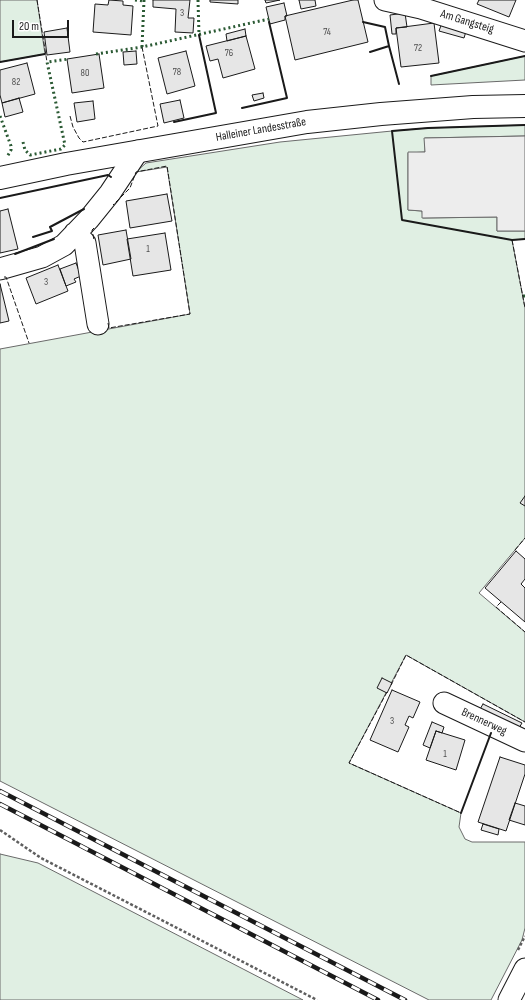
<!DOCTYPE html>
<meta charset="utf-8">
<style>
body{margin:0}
#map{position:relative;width:525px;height:1000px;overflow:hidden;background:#fff;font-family:"Sofia Sans Condensed",sans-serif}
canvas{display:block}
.scale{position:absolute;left:12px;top:20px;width:57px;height:18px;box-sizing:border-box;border:2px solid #1a1a1a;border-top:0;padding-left:5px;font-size:12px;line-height:14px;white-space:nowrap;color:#1a1a1a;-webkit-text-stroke:3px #fff;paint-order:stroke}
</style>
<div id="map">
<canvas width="525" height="1000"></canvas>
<div class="scale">20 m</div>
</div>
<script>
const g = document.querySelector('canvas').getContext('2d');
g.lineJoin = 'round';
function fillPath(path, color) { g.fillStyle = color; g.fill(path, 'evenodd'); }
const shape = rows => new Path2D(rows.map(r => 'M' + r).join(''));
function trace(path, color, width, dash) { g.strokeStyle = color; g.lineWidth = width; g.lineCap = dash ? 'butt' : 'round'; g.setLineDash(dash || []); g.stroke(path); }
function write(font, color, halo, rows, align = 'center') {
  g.font = font + ' "Sofia Sans Condensed",sans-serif'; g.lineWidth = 3; g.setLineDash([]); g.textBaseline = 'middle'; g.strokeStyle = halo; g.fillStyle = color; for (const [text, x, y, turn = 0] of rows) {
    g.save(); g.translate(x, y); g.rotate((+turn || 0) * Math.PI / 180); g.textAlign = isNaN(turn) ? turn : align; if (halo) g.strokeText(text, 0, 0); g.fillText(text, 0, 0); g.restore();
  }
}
const green = shape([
 [0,0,37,0,45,54,0,62,0,0],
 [525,56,525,80,431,85,431,76,525,56],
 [525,125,525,136,425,138,425,152,408,153,408,210,422,211,423,218,497,217,497,231,525,231,525,239,512,240,525,308,525,538,479,593,525,632,525,722,406,655,349,763,461,813,459,827,465,839,472,842,525,842,525,928,522,940,491,1000,429,1000,0,781,0,349,190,314,167,167,136,172,146,163,280,142,392,131,428,128,525,125],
 [0,854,38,863,303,1000,0,1000,0,854]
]);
fillPath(green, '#e0efe3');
trace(green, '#6a6a6a', 1);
const parking = shape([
 [525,136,525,231,497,231,497,217,422,218,422,211,408,210,408,152,425,152,424,138,525,136]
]);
fillPath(parking, '#ededed');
trace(parking, '#6a6a6a', 1);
const building = shape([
 [109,0,123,1,123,5,133,6,131,35,93,32,95,4,108,5,109,0],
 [153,0,190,0,188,18,194,18,193,33,175,32,176,9,153,7,153,0],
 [210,0,238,0,238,4,210,2,210,0],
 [265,0,280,0,266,3,265,0],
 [299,0,315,0,316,6,301,9,299,0],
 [353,0,358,0,368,42,295,60,285,16,353,0],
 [479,0,516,0,509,17,477,4,479,0],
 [284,3,287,16,285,16,285,20,270,24,266,7,284,3],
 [405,13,407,27,396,28,396,34,392,34,390,15,405,13],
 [443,20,467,28,464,38,439,31,443,20],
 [434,23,439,63,401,67,396,28,434,23],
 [67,28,70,52,47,55,44,32,67,28],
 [245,29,246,36,227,41,226,34,245,29],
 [246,36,255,69,223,78,218,59,210,61,206,46,246,36],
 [136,51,137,64,124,65,123,52,136,51],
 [186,51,195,86,167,94,158,58,186,51],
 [99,54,104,88,72,93,67,59,99,54],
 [27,63,35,94,2,103,0,95,0,70,27,63],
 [263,93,264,98,254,101,252,95,263,93],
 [19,98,23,112,5,117,2,103,19,98],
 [180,100,184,118,164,123,160,104,180,100],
 [93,101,95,119,77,122,74,103,93,101],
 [167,194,172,221,130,228,126,201,167,194],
 [8,209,18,249,0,253,0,211,8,209],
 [126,230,131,259,103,265,98,235,126,230],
 [165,233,171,270,133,276,127,239,165,233],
 [76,263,81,276,74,279,76,282,66,286,60,269,76,263],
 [58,265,68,291,36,304,26,278,58,265],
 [0,284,9,321,0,323,0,284],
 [525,496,525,506,520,503,525,496],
 [516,551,525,559,525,579,521,584,525,588,525,622,485,588,516,551],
 [382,678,392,683,387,693,377,688,382,678],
 [392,690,420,702,413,718,409,716,405,725,409,727,398,752,370,740,392,690],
 [483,704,522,723,519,728,479,711,483,704],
 [432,722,444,727,442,733,436,731,430,748,423,745,432,722],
 [436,731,465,740,456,770,426,760,436,731],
 [500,757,525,765,525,774,506,831,478,822,500,757],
 [515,803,525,806,525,825,509,820,515,803],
 [483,824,499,829,498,835,481,830,483,824]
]);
fillPath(building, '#e6e6e6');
trace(building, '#1a1a1a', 1);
const minor = shape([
 [385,0,421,8,525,41],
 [75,233,85,243,98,324],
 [0,269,42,257,64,245,89,219,110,193,138,151],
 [444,703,525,741],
 [509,1000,525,969]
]);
const major = shape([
 [0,178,66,164,307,122,381,114,473,107,525,106]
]);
trace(minor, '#1a1a1a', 23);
trace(major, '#1a1a1a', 24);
trace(shape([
 [0,830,41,858,317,1000],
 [518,950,525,936]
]), '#5f5f5f', 2.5, [3, 2]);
trace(minor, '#fff', 21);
trace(major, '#fff', 22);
const rail = shape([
 [0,791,405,1000],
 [0,804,378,1000]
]);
trace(rail, '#1a1a1a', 4.5);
trace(rail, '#fff', 3, [9]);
trace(shape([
 [135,0,144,1],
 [198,0,199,35],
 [142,47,144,0],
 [96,54,142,47,269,19],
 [0,116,11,146,11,150,7,157],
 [23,142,25,150,30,155,61,149,65,145,47,62,69,59],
 [523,296,525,296]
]), '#2b5a34', 3, [2, 3]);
trace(shape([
 [37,0,47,62],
 [70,116,73,127,79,138,83,142,158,126,142,47],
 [94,228,92,230,94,240],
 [512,240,525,308],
 [4,277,6,277,29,343],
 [108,323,109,328,190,314,167,166,136,172,130,188,113,205],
 [515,550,525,538],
 [501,602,496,607,525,632],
 [391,685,406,655,525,722],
 [387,692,349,763,461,813]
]), '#1a1a1a', 1, [5, 2]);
trace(shape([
 [363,22,385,27,389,46,370,52],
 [389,46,399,84],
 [0,62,45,54],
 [431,76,525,56],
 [242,108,287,98,269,22],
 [174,122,216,113,199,35],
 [525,125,428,128,392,131,402,220,512,240,525,239],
 [0,198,108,175,111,177],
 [33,237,52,231,50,227,84,209],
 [15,254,54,239],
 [461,813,491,733]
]), '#1a1a1a', 2);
write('10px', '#4d4d4d', null, [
 ["3",182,13],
 ["74",327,32],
 ["72",418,48],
 ["76",229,53],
 ["78",177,72],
 ["80",85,73],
 ["82",16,82],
 ["1",148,249],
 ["3",46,282],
 ["3",392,721],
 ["1",445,754]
]);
write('12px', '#1a1a1a', '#fff', [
 ["Am Gangsteig",467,22,17],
 ["Halleiner Landesstraße",261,130,-10],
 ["Brennerweg",484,722,25]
]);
</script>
